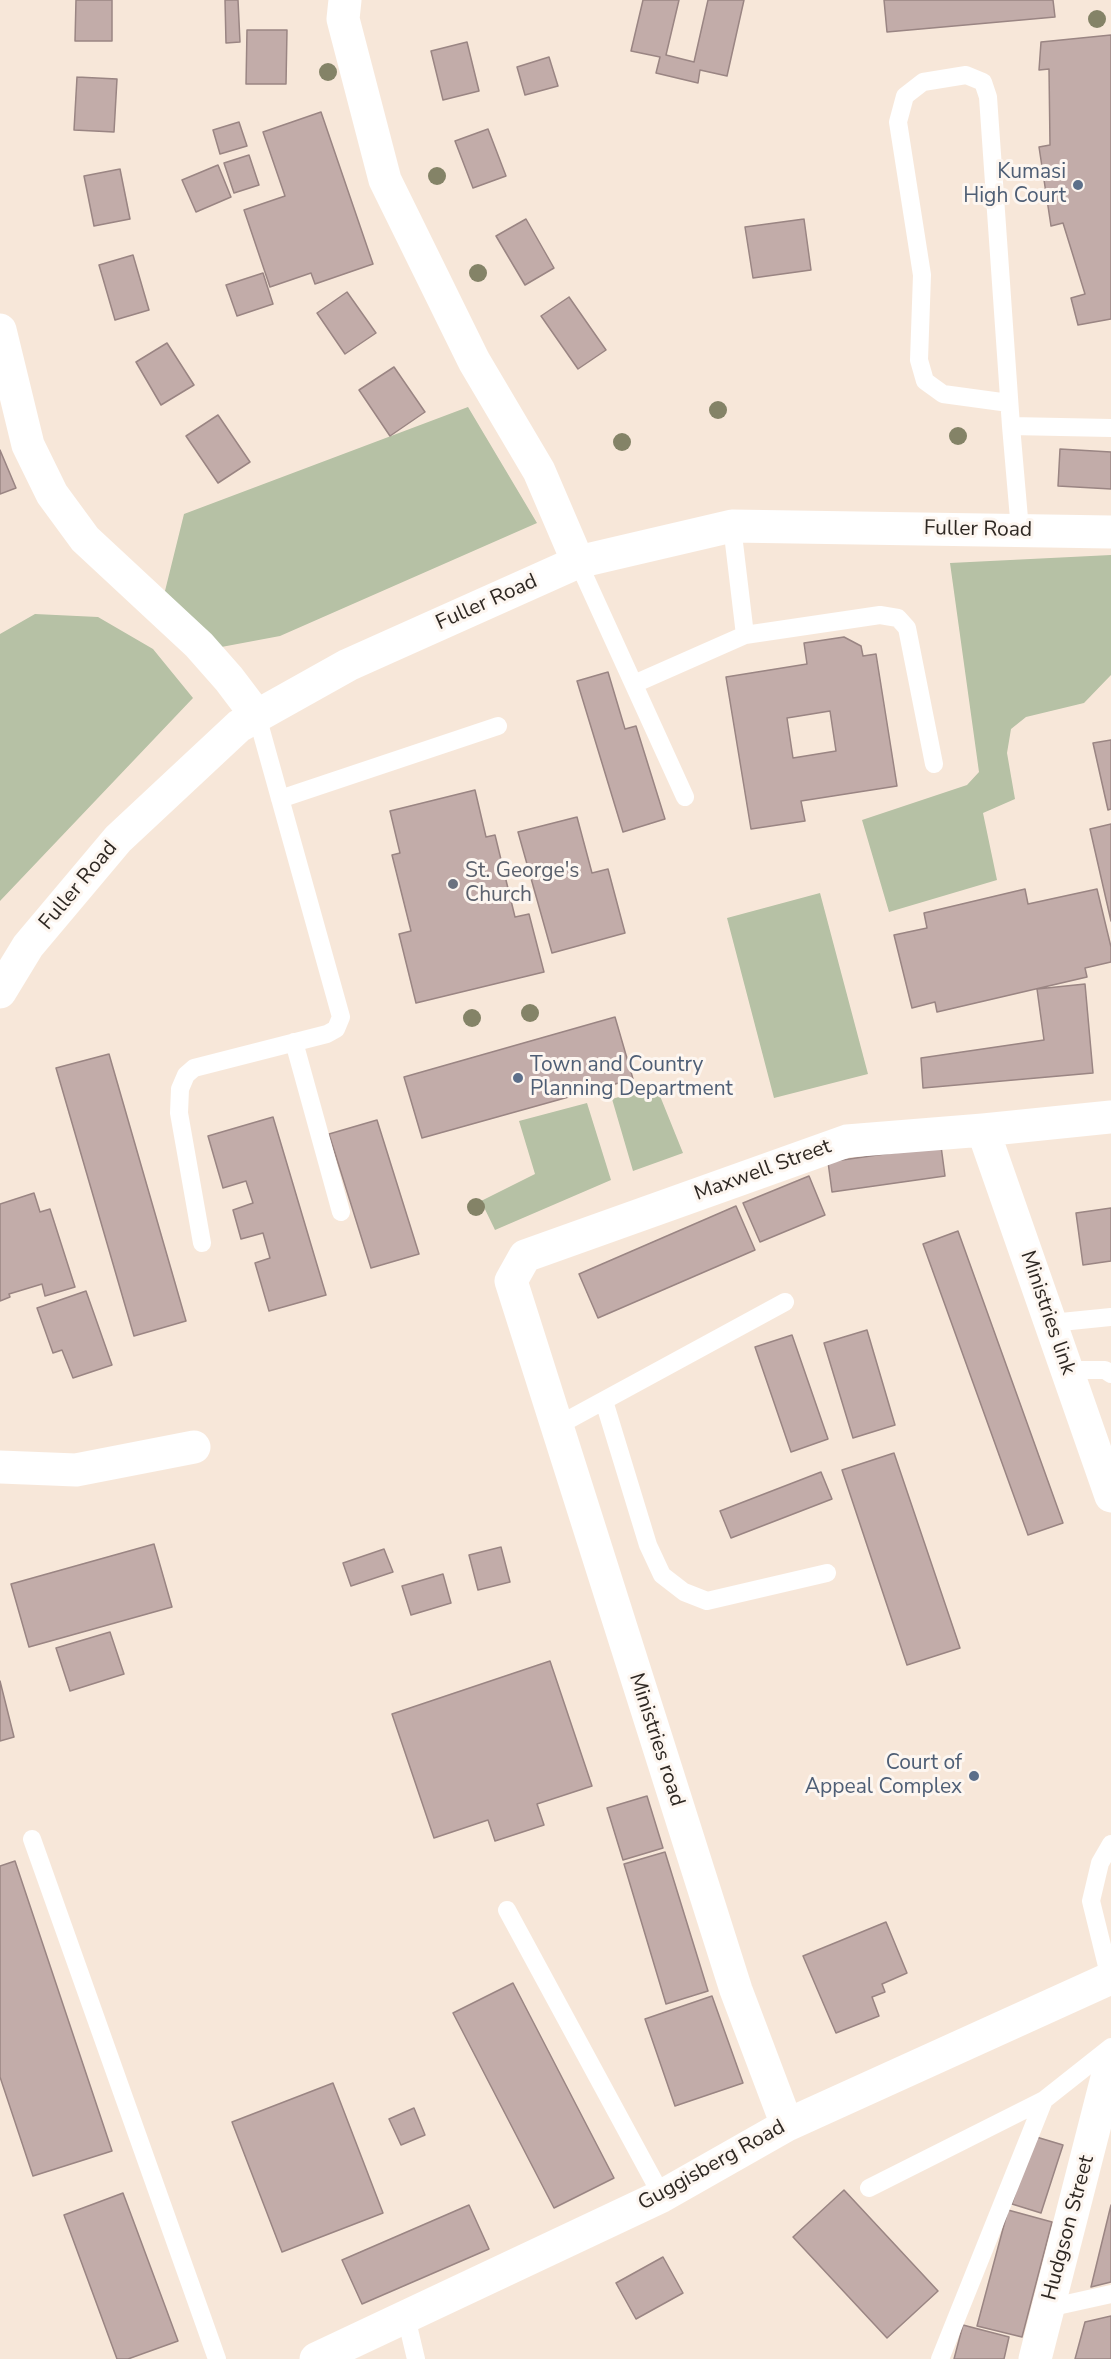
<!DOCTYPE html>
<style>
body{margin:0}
canvas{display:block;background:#f7e7d9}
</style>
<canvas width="1111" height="2359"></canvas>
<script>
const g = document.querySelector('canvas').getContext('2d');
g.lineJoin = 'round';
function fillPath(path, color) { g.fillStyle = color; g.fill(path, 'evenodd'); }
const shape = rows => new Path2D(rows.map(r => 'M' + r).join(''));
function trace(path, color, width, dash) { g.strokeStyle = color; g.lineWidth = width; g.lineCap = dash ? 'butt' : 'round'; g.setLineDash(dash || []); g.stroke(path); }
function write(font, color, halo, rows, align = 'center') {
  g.font = font + ' "Nunito Sans",sans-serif'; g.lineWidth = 6; g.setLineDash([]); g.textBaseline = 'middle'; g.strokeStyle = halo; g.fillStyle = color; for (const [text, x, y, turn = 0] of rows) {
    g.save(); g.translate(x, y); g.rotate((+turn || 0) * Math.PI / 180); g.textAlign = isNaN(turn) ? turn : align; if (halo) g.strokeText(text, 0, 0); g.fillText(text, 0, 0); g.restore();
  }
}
fillPath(shape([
 [468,407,537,523,280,636,216,648,164,595,184,514],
 [1111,555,1111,675,1084,703,1026,717,1011,729,1007,753,1015,799,983,813,997,880,889,912,862,820,967,785,979,772,950,563],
 [35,614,98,617,153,649,193,698,0,901,0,634],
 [820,893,868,1074,774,1098,727,918],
 [656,1086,683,1153,633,1171,612,1099],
 [587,1103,611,1180,495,1230,481,1201,535,1174,519,1121]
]), '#b6c1a5');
const building = shape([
 [76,0,112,0,112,41,75,41,76,0],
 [225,0,238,0,240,42,226,43,225,0],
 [643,0,679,0,666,55,694,62,708,0,744,0,727,76,700,70,698,83,656,73,660,57,631,51,643,0],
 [884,0,1053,0,1055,17,887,32,884,0],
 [247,30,287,30,286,84,246,84,247,30],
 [1111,35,1111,319,1078,325,1071,298,1085,294,1063,223,1051,226,1039,147,1050,145,1049,69,1039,70,1041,42,1111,35],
 [467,42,479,91,443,100,431,51,467,42],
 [549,57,558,86,525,95,517,67,549,57],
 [77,77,117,79,114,132,74,130,77,77],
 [321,112,373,264,315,284,311,273,270,287,244,210,285,196,263,132,321,112],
 [239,122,247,146,220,154,213,130,239,122],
 [488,129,506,176,473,188,455,141,488,129],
 [249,155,259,185,234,193,224,163,249,155],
 [218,165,231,197,196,212,182,180,218,165],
 [120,169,130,219,94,226,84,176,120,169],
 [526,219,554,268,525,285,496,236,526,219],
 [804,219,811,270,753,278,745,227,804,219],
 [133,255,149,310,115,320,99,265,133,255],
 [263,273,273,304,237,316,226,285,263,273],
 [347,292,376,333,345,354,317,313,347,292],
 [569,297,606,350,578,369,541,316,569,297],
 [167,343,194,385,161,405,136,362,167,343],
 [394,367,425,412,390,436,359,390,394,367],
 [218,415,250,462,218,483,186,436,218,415],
 [1060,449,1111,452,1111,489,1058,486,1060,449],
 [0,450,16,488,0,494,0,450],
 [844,637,861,646,863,656,876,654,897,786,801,801,805,821,751,829,726,677,807,664,804,643,844,637],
 [830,711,836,751,793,758,787,718,830,711],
 [608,672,625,729,636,726,665,819,623,832,577,681,608,672],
 [1111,740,1111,809,1108,810,1093,743,1111,740],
 [475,790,486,837,495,835,515,917,529,914,544,972,416,1003,399,934,411,931,392,855,400,853,390,811,475,790],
 [577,817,592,873,608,869,625,933,552,953,518,832,577,817],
 [1111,824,1111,921,1090,829,1111,824],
 [1025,889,1028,904,1097,889,1111,947,1111,962,1085,968,1087,977,937,1012,935,1002,912,1008,894,935,927,928,924,913,1025,889],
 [1085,984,1093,1073,923,1088,921,1058,1044,1040,1037,989,1085,984],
 [615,1017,633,1079,422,1138,404,1077,615,1017],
 [109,1054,186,1321,134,1336,56,1068,109,1054],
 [273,1117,326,1295,269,1311,255,1263,270,1258,263,1233,241,1239,233,1210,253,1203,246,1181,223,1188,208,1136,273,1117],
 [377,1120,419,1254,371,1268,329,1134,377,1120],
 [941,1146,945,1176,832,1192,828,1162,941,1146],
 [809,1176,825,1215,760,1242,743,1203,809,1176],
 [34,1193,40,1212,50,1209,75,1287,45,1296,42,1284,9,1294,10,1297,0,1301,0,1204,34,1193],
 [736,1206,755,1250,598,1318,579,1274,736,1206],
 [1111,1208,1111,1261,1083,1265,1076,1213,1111,1208],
 [958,1231,1063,1523,1028,1535,923,1244,958,1231],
 [86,1291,112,1365,73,1378,62,1350,53,1353,37,1308,86,1291],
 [867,1330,895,1425,853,1438,824,1343,867,1330],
 [792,1335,828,1439,791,1452,755,1347,792,1335],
 [894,1453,960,1648,907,1665,842,1470,894,1453],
 [821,1472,832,1499,731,1538,720,1511,821,1472],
 [154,1544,172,1607,29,1647,11,1584,154,1544],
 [501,1547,510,1582,478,1590,469,1555,501,1547],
 [384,1549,393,1572,351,1586,343,1563,384,1549],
 [443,1574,451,1603,411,1615,402,1586,443,1574],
 [110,1632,124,1674,70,1691,56,1648,110,1632],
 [550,1661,592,1786,537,1804,544,1825,495,1841,488,1820,434,1838,392,1714,550,1661],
 [0,1681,14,1737,0,1741,0,1681],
 [647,1796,663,1848,623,1860,607,1808,647,1796],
 [665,1852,708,1991,666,2004,624,1864,665,1852],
 [15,1861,112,2151,33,2176,0,2077,0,1866,15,1861],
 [886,1922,907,1973,882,1984,885,1992,872,1997,879,2016,836,2033,803,1956,886,1922],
 [513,1983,614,2178,554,2208,453,2013,513,1983],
 [712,1996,743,2083,675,2106,645,2019,712,1996],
 [333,2083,383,2213,282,2252,232,2122,333,2083],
 [414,2108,425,2135,401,2145,389,2119,414,2108],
 [1033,2136,1063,2145,1041,2213,1012,2204,1033,2136],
 [844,2190,938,2291,887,2338,793,2237,844,2190],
 [123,2193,178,2341,128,2359,117,2359,64,2215,123,2193],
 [469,2205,489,2249,362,2304,342,2260,469,2205],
 [1111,2205,1111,2282,1091,2287,1111,2205],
 [1008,2210,1052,2222,1022,2337,977,2326,1008,2210],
 [663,2257,683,2293,636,2319,616,2283,663,2257],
 [1111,2316,1111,2359,1075,2359,1085,2322,1111,2316],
 [963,2325,1009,2337,1004,2359,954,2359,963,2325]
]);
fillPath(building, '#c2aca9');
trace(building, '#9a8583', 1.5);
trace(shape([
 [1009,403,943,394,925,381,919,360,922,275,898,122,905,96,923,82,966,75,983,82,988,97,1011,426,1020,530],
 [1011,426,1111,428],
 [732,526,745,635],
 [578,562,685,797],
 [634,684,745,635,880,615,898,618,907,628,934,764],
 [280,799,498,726],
 [294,1042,341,1212],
 [202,1243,179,1113,180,1089,186,1075,194,1068,327,1034,336,1029,341,1017,257,716],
 [1051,1323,1111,1317],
 [1068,1370,1105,1370,1111,1374],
 [604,1401,648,1545,662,1575,684,1592,707,1601,827,1573],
 [557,1426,785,1302],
 [32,1839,217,2359],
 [507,1910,662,2196],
 [1110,1978,1091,1901,1100,1863,1111,1844],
 [869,2188,1044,2100],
 [1048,2308,1111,2294],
 [406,2317,416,2359],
 [940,2359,1044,2100,1111,2047]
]), '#fff', 18);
trace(shape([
 [345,0,343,19,385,180,474,361,539,471,578,562],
 [0,330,28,445,52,494,85,539,199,645,229,679,257,716],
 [983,1130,1111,1496],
 [0,1467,76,1470,194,1447],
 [787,2125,736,1990,511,1281,525,1256,847,1141,983,1130,1111,1117],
 [316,2359,662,2196,787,2125,1111,1978],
 [1035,2359,1111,2062]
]), '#fff', 33);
trace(shape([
 [0,992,28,946,118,839,239,726,348,665,578,562,732,526,1111,532]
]), '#fff', 33);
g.fillStyle = '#848367';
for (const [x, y] of [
 [1097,19],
 [328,72],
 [437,176],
 [478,273],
 [718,410],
 [958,436],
 [622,442],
 [530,1013],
 [472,1018],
 [476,1207]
]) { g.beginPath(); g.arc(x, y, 9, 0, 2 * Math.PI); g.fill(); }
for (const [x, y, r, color] of [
 [1078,185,6,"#5c6f8a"],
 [453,884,6,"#6b7280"],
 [518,1078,6,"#5c6f8a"],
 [974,1776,6,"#5c6f8a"]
]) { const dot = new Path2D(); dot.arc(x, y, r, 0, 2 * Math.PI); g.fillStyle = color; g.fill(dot); trace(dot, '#fdf6f0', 2); }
write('21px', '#4e5e75', '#fdf6f0', [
 ["Kumasi",1066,173],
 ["High Court",1066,197],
 ["Town and Country",530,1066,"left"],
 ["Planning Department",530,1090,"left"],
 ["Court of",962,1764],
 ["Appeal Complex",962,1788]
], 'right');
write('21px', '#2e2823', '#fdf6f0', [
 ["Fuller Road",978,530,1],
 ["Fuller Road",487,603,-24],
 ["Fuller Road",79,886,-50],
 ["Maxwell Street",763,1171,-20],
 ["Ministries link",1047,1313,71],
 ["Ministries road",656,1740,72],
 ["Guggisberg Road",712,2166,-29],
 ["Hudgson Street",1069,2228,-75]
]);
write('21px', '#5b616d', '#fdf6f0', [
 ["St. George's",465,872],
 ["Church",465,896]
], 'left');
</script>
